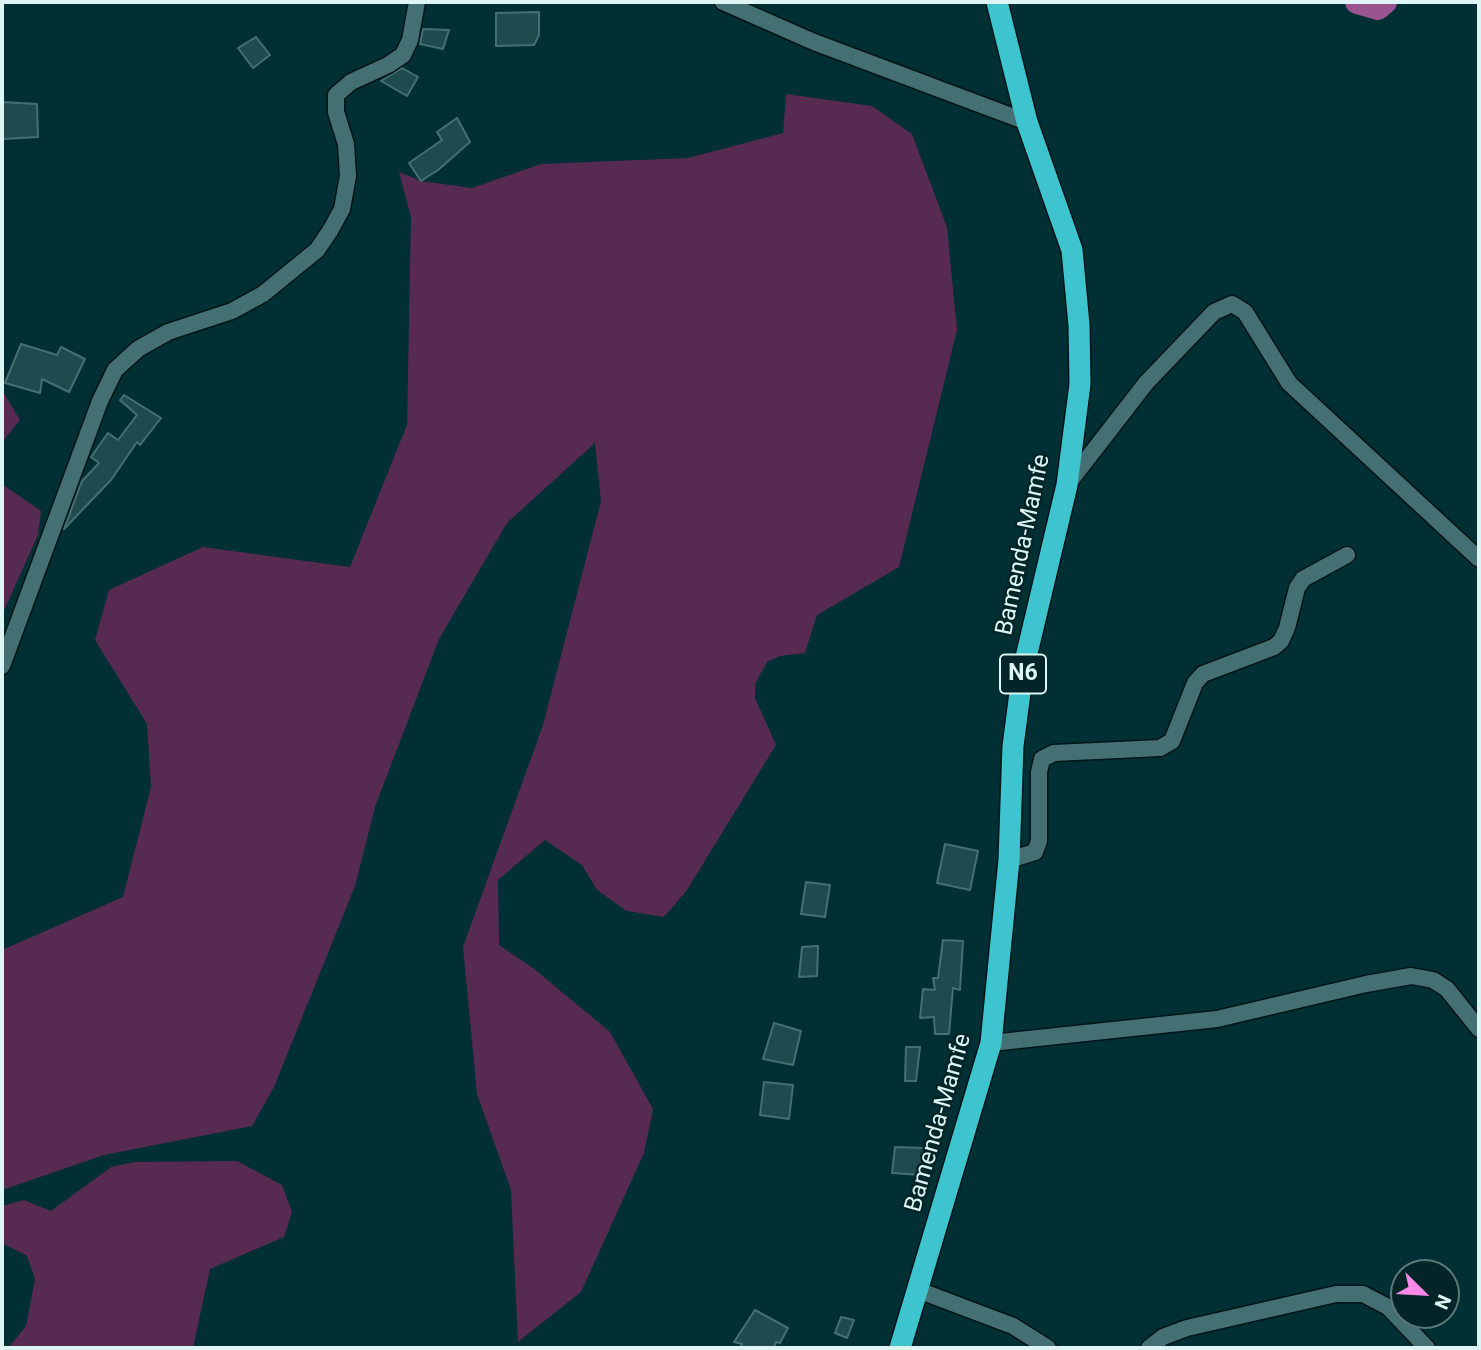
<!DOCTYPE html>
<style>
body{margin:0}
#map{position:relative;width:1481px;height:1350px;overflow:hidden;background:#003033;font-family:Roboto,sans-serif}
canvas{display:block}
.frame{position:absolute;inset:0;border:4px solid #def5f6;pointer-events:none}
.north{position:absolute;left:1390px;top:1259px;width:70px;height:70px;box-sizing:border-box;background:#032527;border:2px solid #5b787a;border-radius:50%;rotate:114deg;font-size:19px;font-weight:700;line-height:28px;text-align:center;color:#def5f6}
.north::after{content:'';display:block;margin:auto;width:24px;height:32px;background:#f988e9;clip-path:polygon(50% 0,100% 100%,50% 72%,0 100%)}
</style>
<div id="map">
<canvas width="1481" height="1350"></canvas>
<div class="frame"></div>
<div class="north">N</div>
</div>
<script>
const g = document.querySelector('canvas').getContext('2d');
g.lineJoin = 'round';
function fillPath(path, color) { g.fillStyle = color; g.fill(path, 'evenodd'); }
const shape = rows => new Path2D(rows.map(r => 'M' + r).join(''));
function trace(path, color, width, dash) { g.strokeStyle = color; g.lineWidth = width; g.lineCap = dash ? 'butt' : 'round'; g.setLineDash(dash || []); g.stroke(path); }
function write(font, color, halo, rows, align = 'center') {
  g.font = font + ' Roboto,sans-serif'; g.lineWidth = 5; g.setLineDash([]); g.textBaseline = 'middle'; g.strokeStyle = halo; g.fillStyle = color; for (const [text, x, y, turn = 0] of rows) {
    g.save(); g.translate(x, y); g.rotate((+turn || 0) * Math.PI / 180); g.textAlign = isNaN(turn) ? turn : align; if (halo) g.strokeText(text, 0, 0); g.fillText(text, 0, 0); g.restore();
  }
}
fillPath(shape([
 [786,94,872,106,912,134,947,227,957,330,899,567,817,615,805,653,780,656,767,662,755,684,755,698,776,745,687,890,664,917,627,911,597,890,582,865,545,840,498,880,499,945,533,968,610,1032,653,1109,644,1153,581,1292,518,1342,511,1190,477,1094,463,947,543,725,601,501,595,443,507,523,439,639,375,807,355,886,274,1087,252,1126,104,1155,2,1190,2,950,123,897,151,787,147,724,95,640,109,590,203,547,350,567,407,425,411,217,399,172,421,181,472,188,541,164,688,158,783,133],
 [2,390,20,420,3,441,2,440],
 [2,484,41,511,38,535,2,615],
 [237,1161,282,1185,292,1212,284,1237,210,1269,193,1348,8,1348,26,1326,35,1279,27,1256,2,1243,2,1206,24,1200,51,1211,111,1167,135,1162]
]), '#572a51');
trace(shape([
 [1357,2,1378,8,1385,2]
]), '#9a5490', 24);
const building = shape([
 [539,12,539,35,534,45,496,46,496,13,539,12],
 [423,29,449,30,443,49,420,44,423,29],
 [256,37,270,55,253,68,238,48,256,37],
 [402,68,418,77,407,96,381,81,402,68],
 [2,102,37,104,38,137,3,139,2,102],
 [457,118,470,142,438,170,421,181,409,163,442,140,437,132,457,118],
 [21,344,57,355,61,347,85,359,69,392,42,379,40,393,5,383,21,344],
 [124,395,161,418,140,445,137,442,111,480,64,529,82,481,99,463,91,457,108,433,118,440,137,415,120,400,124,395],
 [945,844,978,851,970,890,937,883,945,844],
 [806,882,830,885,825,917,801,914,806,882],
 [943,940,963,941,960,990,953,988,949,1034,935,1034,934,1017,920,1018,923,989,935,990,933,978,938,978,943,940],
 [818,946,817,976,799,977,802,947,818,946],
 [774,1023,801,1031,793,1065,763,1059,774,1023],
 [906,1047,920,1047,916,1081,905,1081,906,1047],
 [764,1082,793,1085,789,1119,760,1115,764,1082],
 [895,1147,925,1148,922,1175,892,1173,895,1147],
 [755,1310,788,1328,780,1343,776,1342,774,1348,740,1348,742,1344,734,1342,755,1310],
 [841,1317,854,1320,847,1338,835,1333,841,1317]
]);
fillPath(building, '#204b4e');
trace(building, '#457073', 2);
const minor = shape([
 [723,2,814,42,1027,122],
 [1067,485,1146,383,1214,312,1232,304,1245,312,1289,383,1479,559],
 [2,666,100,401,115,370,138,349,168,332,232,311,263,294,317,250,330,231,342,209,348,176,346,144,336,112,336,95,351,82,388,65,403,55,410,40,417,2],
 [1009,860,1035,852,1039,841,1039,772,1042,759,1054,753,1160,748,1172,741,1195,683,1203,674,1274,647,1281,641,1287,628,1297,588,1303,579,1347,555],
 [991,1043,1217,1019,1366,984,1411,976,1433,980,1447,989,1479,1029],
 [918,1290,1013,1326,1048,1348],
 [1149,1348,1163,1337,1187,1328,1336,1294,1363,1294,1388,1307,1427,1348]
]);
const highway = shape([
 [900,1348,991,1043,1009,860,1013,746,1023,670,1067,485,1080,384,1079,325,1072,250,1027,122,997,2]
]);
trace(minor, '#011517', 19);
trace(highway, '#011517', 24);
trace(minor, '#446f73', 16);
trace(highway, '#3dc4ce', 21);
for (const [x, y, w] of [
 [1023,674,46]
]) { const box = new Path2D(); box.roundRect(x - w / 2, y - 19.5, w, 39, 5); g.fillStyle = '#032527'; g.fill(box); trace(box, '#def5f6', 2); }
write('bold 23px', '#def5f6', null, [
 ["N6",1023,674]
]);
write('24px', '#def5f6', '#032527', [
 ["Bamenda-Mamfe",1024,545,-78],
 ["Bamenda-Mamfe",939,1123,-74]
]);
</script>
